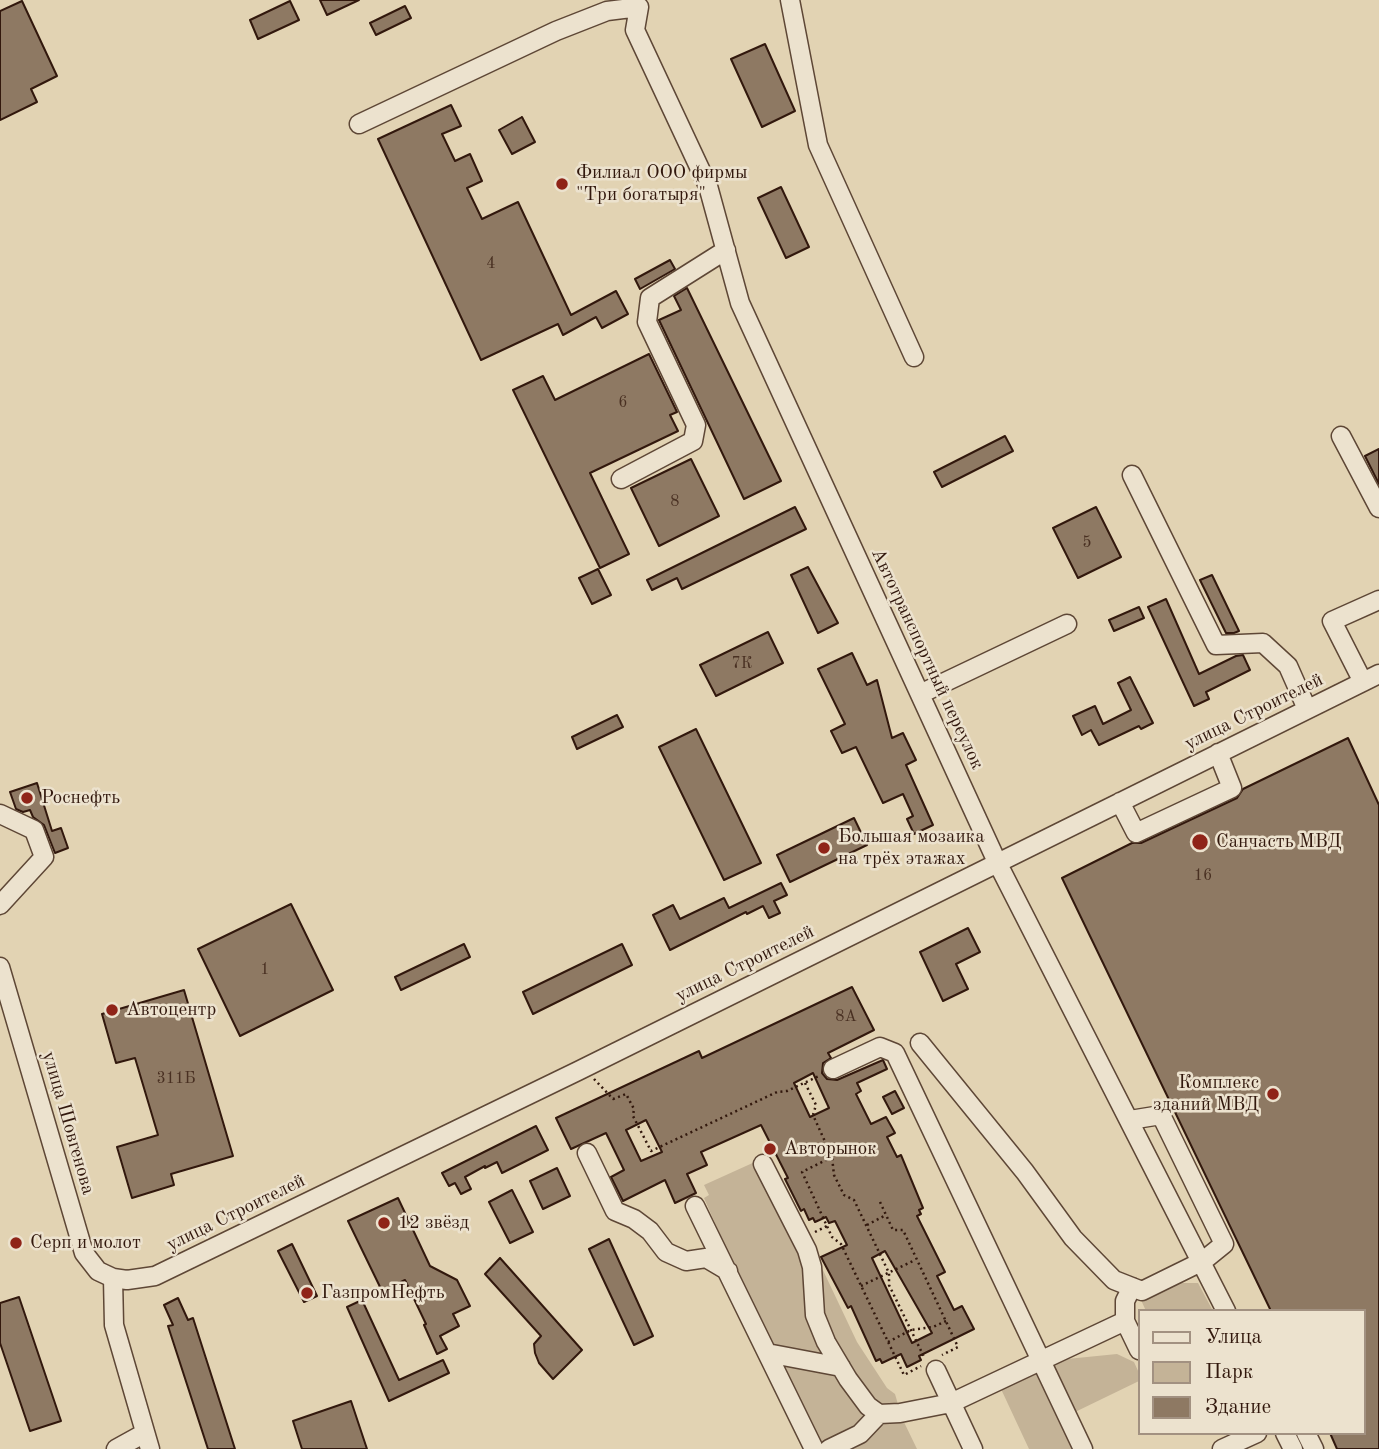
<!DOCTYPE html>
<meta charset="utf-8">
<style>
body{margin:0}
#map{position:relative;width:1379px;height:1449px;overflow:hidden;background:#e2d3b3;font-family:"Old Standard TT",serif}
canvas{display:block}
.legend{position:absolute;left:1138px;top:1309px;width:228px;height:126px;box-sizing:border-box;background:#ece2ce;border:2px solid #a29181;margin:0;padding:9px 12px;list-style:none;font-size:21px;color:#32180d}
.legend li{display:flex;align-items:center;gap:14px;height:35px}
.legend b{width:35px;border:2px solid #a29181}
</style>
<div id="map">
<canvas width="1379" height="1449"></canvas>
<ul class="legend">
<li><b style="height:9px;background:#ece2ce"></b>Улица</li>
<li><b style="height:19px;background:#c4b397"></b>Парк</li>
<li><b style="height:19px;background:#8e7963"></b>Здание</li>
</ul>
</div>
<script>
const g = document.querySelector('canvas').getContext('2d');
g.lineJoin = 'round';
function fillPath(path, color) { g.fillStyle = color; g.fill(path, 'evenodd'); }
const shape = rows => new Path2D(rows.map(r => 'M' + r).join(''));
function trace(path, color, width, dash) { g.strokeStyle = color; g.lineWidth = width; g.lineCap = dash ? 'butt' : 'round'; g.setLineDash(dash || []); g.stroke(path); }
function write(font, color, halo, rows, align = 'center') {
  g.font = font + ' "Old Standard TT",serif'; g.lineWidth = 5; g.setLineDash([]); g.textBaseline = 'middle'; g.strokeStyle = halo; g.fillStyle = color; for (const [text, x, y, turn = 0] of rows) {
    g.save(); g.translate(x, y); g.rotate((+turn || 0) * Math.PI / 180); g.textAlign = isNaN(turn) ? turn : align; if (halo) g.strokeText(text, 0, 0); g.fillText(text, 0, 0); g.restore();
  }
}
fillPath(shape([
 [757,1161,794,1235,821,1266,857,1342,887,1388,895,1394,902,1418,917,1449,821,1449,728,1253,704,1198,709,1195,704,1185],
 [1181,1283,1198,1283,1213,1311,1146,1311,1141,1300,1151,1292],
 [1117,1354,1134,1362,1139,1373,1139,1381,1073,1413,1049,1363,1057,1360],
 [1036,1370,1077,1449,1029,1449,1001,1389]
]), '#c4b397');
const building = shape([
 [320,0,359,0,327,15,320,0],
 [22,1,57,76,31,89,37,102,0,120,0,11,22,1],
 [290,1,299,20,258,39,250,20,290,1],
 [405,6,411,18,376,35,370,23,405,6],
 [765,44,795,111,762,127,731,59,765,44],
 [451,105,461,126,442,134,455,161,470,154,482,181,467,188,482,219,518,202,571,315,616,291,628,314,602,328,596,317,563,335,558,324,481,360,378,139,451,105],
 [522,117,535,142,512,154,499,130,522,117],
 [781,187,809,247,786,258,758,198,781,187],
 [670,260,675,269,640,289,635,279,670,260],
 [687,288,781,481,744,499,659,320,681,310,674,296,687,288],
 [649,354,677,412,670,415,678,431,590,473,629,554,600,568,513,390,543,376,555,400,649,354],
 [1005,436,1013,451,942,487,934,472,1005,436],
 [1379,449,1379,484,1365,456,1379,449],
 [691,459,719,516,659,546,631,488,691,459],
 [795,507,806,529,682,589,677,578,652,590,647,580,795,507],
 [1096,507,1121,557,1078,578,1053,528,1096,507],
 [808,567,838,623,818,633,791,575,808,567],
 [598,569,611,595,592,604,579,578,598,569],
 [1212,575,1239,631,1234,633,1226,633,1200,580,1212,575],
 [1166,599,1199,674,1236,656,1243,655,1250,670,1206,692,1209,699,1194,706,1148,607,1166,599],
 [1139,607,1144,618,1114,631,1109,620,1139,607],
 [768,632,783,663,716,696,700,665,768,632],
 [852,653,867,685,877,680,892,738,903,733,916,760,906,765,933,825,914,834,907,819,913,816,903,794,883,803,856,747,842,753,831,731,845,724,818,669,852,653],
 [1130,677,1153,723,1141,729,1139,726,1099,745,1091,730,1082,735,1073,716,1095,706,1103,724,1131,710,1118,683,1130,677],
 [617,715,623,727,577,749,572,737,617,715],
 [696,729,761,863,724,880,659,747,696,729],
 [1348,738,1379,805,1379,1449,1337,1449,1330,1433,1363,1433,1363,1311,1271,1311,1062,878,1132,843,1141,843,1237,798,1243,789,1348,738],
 [37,783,52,831,61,828,68,848,55,853,44,825,33,817,30,810,23,812,16,809,10,792,37,783],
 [854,818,867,845,790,882,777,855,854,818],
 [781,883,787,895,774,901,780,913,769,918,763,906,747,914,746,912,670,950,653,915,673,905,680,919,724,898,729,908,781,883],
 [291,904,333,990,240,1036,198,949,291,904],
 [968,928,980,952,956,964,968,989,943,1001,920,952,968,928],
 [464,944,470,957,401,990,395,977,464,944],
 [622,944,632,965,533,1014,523,992,622,944],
 [852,987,874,1030,828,1053,831,1058,823,1063,822,1073,827,1079,837,1080,883,1060,887,1069,857,1083,861,1091,856,1094,871,1124,886,1117,895,1133,887,1137,897,1157,901,1155,923,1208,919,1210,921,1214,917,1216,945,1272,937,1276,954,1310,962,1306,974,1329,919,1356,921,1360,907,1367,901,1354,882,1363,880,1359,876,1361,851,1306,848,1308,821,1257,847,1245,835,1221,829,1223,826,1217,815,1222,813,1218,809,1220,804,1209,801,1211,785,1179,788,1178,761,1125,701,1152,707,1165,687,1174,696,1193,675,1203,665,1180,623,1201,611,1177,624,1170,606,1133,571,1149,556,1118,699,1051,702,1058,852,987],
 [813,1073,829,1108,810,1117,794,1083,813,1073],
 [646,1120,662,1152,641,1161,626,1130,646,1120],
 [885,1251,932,1333,912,1343,872,1258,885,1251],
 [184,990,233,1156,171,1174,174,1185,132,1198,117,1147,158,1135,135,1058,116,1063,102,1014,184,990],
 [895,1091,904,1108,892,1114,883,1097,895,1091],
 [536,1126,548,1150,502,1173,497,1162,485,1168,485,1166,465,1177,471,1189,461,1194,455,1183,449,1186,442,1173,536,1126],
 [557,1168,570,1196,543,1209,530,1181,557,1168],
 [512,1190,533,1232,510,1243,489,1202,512,1190],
 [398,1198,430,1266,457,1280,470,1306,453,1314,459,1326,440,1336,447,1349,437,1354,424,1325,426,1324,405,1280,382,1291,348,1221,398,1198],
 [609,1239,653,1336,634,1345,589,1249,609,1239],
 [292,1244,317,1296,304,1302,278,1251,292,1244],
 [500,1258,582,1350,553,1379,539,1363,535,1353,534,1344,541,1336,485,1274,500,1258],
 [19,1297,61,1421,30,1431,0,1343,0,1303,19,1297],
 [178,1298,188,1320,193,1318,235,1449,208,1449,168,1326,173,1325,164,1305,178,1298],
 [362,1300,399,1380,443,1360,449,1373,389,1401,347,1307,362,1300],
 [351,1401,367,1449,302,1449,293,1421,351,1401]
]);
fillPath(building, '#8e7963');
trace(building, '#32180d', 2);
const minor = shape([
 [790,0,818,145,914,357],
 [639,7,635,30,708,186,740,303,997,862,1226,1311],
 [359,124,556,31,607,11,639,7],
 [1341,436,1379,508],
 [1132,475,1216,645,1263,643,1288,666,1307,709],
 [621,479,693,441,696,425,647,322,650,298,726,250],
 [1363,682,1332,621,1379,600],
 [920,694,1067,624],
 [1120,802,1136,833,1232,788,1218,753],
 [0,814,34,830,44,857,0,905],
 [0,967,84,1253,98,1271,113,1278,127,1280,155,1276,578,1071,1379,674],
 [920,1043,1025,1172,1073,1238,1114,1280,1142,1291,1203,1261,1224,1244,1161,1115,1130,1120],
 [833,1069,880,1047,895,1053,1083,1449],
 [587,1153,615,1211,634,1219,650,1231,666,1252,686,1261,706,1258,728,1271],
 [763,1164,807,1250,812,1267,815,1315,826,1342,848,1379,868,1406,879,1414,900,1413,951,1403,1125,1321,1125,1301,1132,1287],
 [695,1206,814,1449],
 [113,1278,114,1325,150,1449],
 [1125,1321,1139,1350],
 [767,1353,841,1367],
 [936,1370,973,1449],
 [1285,1433,1293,1449],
 [1306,1433,1314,1449],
 [116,1449,145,1433],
 [829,1449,860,1434,879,1414],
 [1222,1449,1257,1433]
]);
trace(minor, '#5e4736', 21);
trace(shape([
 [594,1079,613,1099,626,1094,634,1109,633,1116,651,1151,777,1092,787,1091,819,1076],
 [805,1083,816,1105,813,1115,832,1157,834,1175,844,1195,854,1200,889,1273,889,1285,925,1359],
 [832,1157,802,1172,832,1237,841,1244,904,1375,921,1366],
 [880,1202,893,1230,903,1230,958,1347,942,1355],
 [867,1225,886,1215],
 [815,1232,827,1226],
 [861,1286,915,1260],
 [888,1342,911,1330,933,1327,946,1321]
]), '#32180d', 2.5, [2, 3.5]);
trace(minor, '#ece2ce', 18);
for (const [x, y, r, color] of [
 [562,184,7,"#8f2418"],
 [27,798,7,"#8f2418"],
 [1200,842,9,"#8f2418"],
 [824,848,7,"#8f2418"],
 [112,1010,7,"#8f2418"],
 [1273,1094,7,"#8f2418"],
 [770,1149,7,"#8f2418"],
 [384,1223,7,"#8f2418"],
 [16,1243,7,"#8f2418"],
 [307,1293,7,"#8f2418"]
]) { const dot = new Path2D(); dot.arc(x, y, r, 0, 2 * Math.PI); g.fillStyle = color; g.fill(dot); trace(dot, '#ece2ce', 2.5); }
write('16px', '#493022', null, [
 ["4",491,264],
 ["6",623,403],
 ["8",675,502],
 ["5",1087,543],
 ["7К",742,664],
 ["16",1203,876],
 ["1",265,970],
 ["8А",846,1017],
 ["311Б",176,1079]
]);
write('19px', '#32180d', '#ece2ce', [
 ["Филиал ООО фирмы",576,173],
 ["\"Три богатыря\"",576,195],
 ["Роснефть",41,798],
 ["Большая мозаика",838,837],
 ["на трёх этажах",838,859],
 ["Санчасть МВД",1216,842],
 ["Автоцентр",126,1010],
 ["Комплекс",1259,1083,"right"],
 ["зданий МВД",1259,1105,"right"],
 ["Авторынок",784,1149],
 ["12 звёзд",398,1223],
 ["Серп и молот",30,1243],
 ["ГазпромНефть",321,1293]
], 'left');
write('19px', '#32180d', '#ece2ce', [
 ["Автотранспортный переулок",927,659,65],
 ["улица Строителей",1254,712,-26],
 ["улица Строителей",745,964,-26],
 ["улица Шовгенова",68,1123,74],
 ["улица Строителей",236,1213,-26]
]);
</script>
